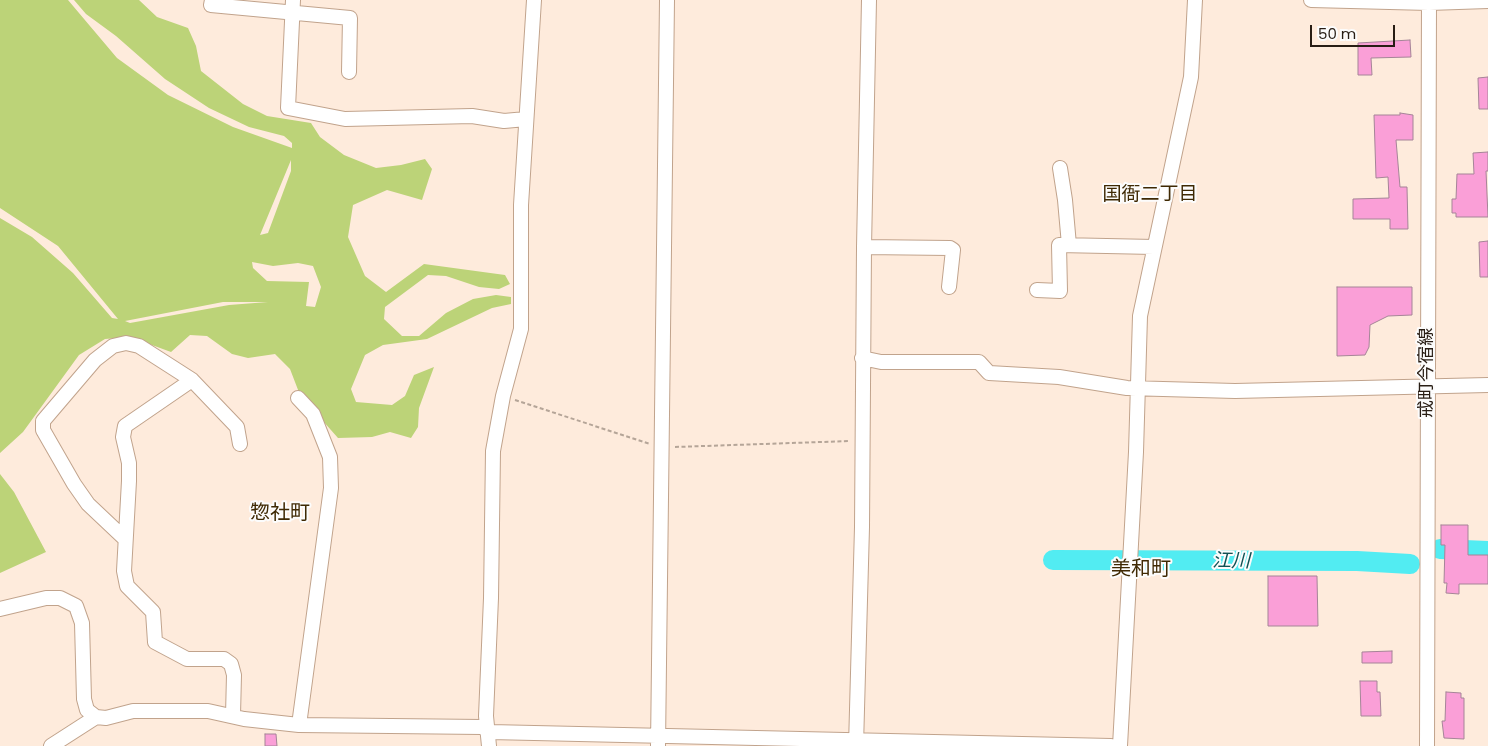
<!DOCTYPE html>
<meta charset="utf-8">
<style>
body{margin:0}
#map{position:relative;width:1488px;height:746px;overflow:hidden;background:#feebdc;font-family:Poppins,sans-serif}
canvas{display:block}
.scale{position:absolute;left:1310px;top:25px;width:85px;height:22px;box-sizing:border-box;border:2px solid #281d14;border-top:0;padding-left:6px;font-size:15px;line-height:18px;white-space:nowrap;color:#281d14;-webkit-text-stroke:4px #fcfcfc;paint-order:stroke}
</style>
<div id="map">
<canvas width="1488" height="746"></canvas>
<div class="scale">50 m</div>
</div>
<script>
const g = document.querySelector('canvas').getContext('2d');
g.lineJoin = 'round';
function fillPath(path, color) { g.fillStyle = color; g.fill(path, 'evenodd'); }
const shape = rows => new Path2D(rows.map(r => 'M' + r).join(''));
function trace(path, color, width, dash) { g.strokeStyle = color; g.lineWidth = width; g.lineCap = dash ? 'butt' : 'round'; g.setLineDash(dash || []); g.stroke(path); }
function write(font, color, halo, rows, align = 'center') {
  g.font = font + ' Poppins,"Noto Sans JP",sans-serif'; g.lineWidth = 4; g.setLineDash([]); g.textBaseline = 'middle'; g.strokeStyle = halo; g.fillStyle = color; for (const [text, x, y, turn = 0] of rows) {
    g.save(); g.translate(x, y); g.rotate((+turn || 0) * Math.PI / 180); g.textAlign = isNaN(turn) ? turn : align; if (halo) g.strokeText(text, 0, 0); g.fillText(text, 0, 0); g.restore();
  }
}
fillPath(shape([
 [0,0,68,0,117,58,168,95,233,127,292,148,292,143,284,136,249,127,209,108,165,79,116,36,86,14,74,0,139,0,157,17,188,28,196,46,201,71,243,104,267,116,311,123,320,137,344,155,376,168,401,165,425,159,432,169,422,200,387,190,353,205,348,237,365,276,386,292,424,264,505,275,510,284,499,289,479,287,446,276,428,275,385,307,384,319,402,336,419,336,446,313,473,299,496,295,511,297,511,304,492,308,427,339,383,345,365,355,351,389,356,402,392,405,405,396,414,375,434,367,419,408,418,427,411,438,390,432,372,437,338,438,300,395,290,369,275,354,248,358,232,354,207,336,190,335,171,352,130,337,105,339,79,355,23,432,0,453,0,218,32,237,73,273,112,318,118,319,58,246,0,208],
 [291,160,291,171,268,233,260,235],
 [252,262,273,266,298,263,313,266,321,287,315,307,306,306,309,282,267,281,253,268],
 [223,302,268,302,229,305,130,323,125,321],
 [0,474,14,492,46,552,0,573]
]), '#bcd378');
trace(shape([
 [1440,549,1488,551],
 [1053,560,1357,561,1410,564]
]), '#52ecf2', 20);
const building = shape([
 [1410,40,1411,57,1371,58,1372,75,1358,75,1358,43,1410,40],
 [1488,77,1488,109,1479,109,1478,78,1488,77],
 [1400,113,1413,115,1413,140,1396,140,1400,187,1407,187,1408,229,1390,229,1390,219,1353,219,1353,199,1389,198,1388,177,1376,178,1374,115,1400,115,1400,113],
 [1488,152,1488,171,1486,171,1488,217,1456,217,1456,213,1452,213,1452,199,1456,199,1457,174,1474,174,1473,153,1488,152],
 [1488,241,1488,277,1480,277,1479,242,1488,241],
 [1337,287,1412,287,1412,315,1388,316,1370,325,1369,347,1365,355,1337,356,1337,287],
 [1441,525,1468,525,1468,555,1488,555,1488,584,1459,584,1459,594,1446,593,1447,583,1444,583,1445,545,1441,545,1441,525],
 [1268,576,1317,576,1318,626,1268,626,1268,576],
 [1392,651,1392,663,1362,663,1362,652,1392,651],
 [1360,681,1377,681,1377,692,1380,692,1381,716,1361,716,1360,681],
 [1446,692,1461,693,1461,698,1464,698,1464,739,1444,738,1442,721,1445,721,1446,692],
 [265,734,276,734,277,746,265,746,265,734]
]);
fillPath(building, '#fa9fd7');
trace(building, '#a58497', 1);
const minor = shape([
 [212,0,211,5,350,18,349,72],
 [293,0,288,108,345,119,472,116,504,121,526,119],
 [1311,0,1429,3,1488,1],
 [1060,168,1065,200,1069,245],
 [864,247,950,248,953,250,949,287],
 [1037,290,1060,291,1059,245,1154,247],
 [862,358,881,362,979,362,989,373,1059,377,1127,388,1235,391,1488,385],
 [192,380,125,426,123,437,129,463,129,481,124,571,127,586,153,612,155,642,187,659,224,659,231,664,234,675,233,715],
 [298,398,313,414,330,457,331,488,299,725],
 [124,538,88,504,74,484,43,430,43,421,95,360,113,346,126,343,139,346,192,380,237,427,240,444],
 [0,609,46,598,60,598,76,606,82,623,84,699,87,710,96,717],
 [51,746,96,717,106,718,133,711,208,711,244,719,299,725,482,727,490,732,1111,746],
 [489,746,486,716,491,598,493,451,503,396,521,329,521,205,534,0],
 [658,746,667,0],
 [856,746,862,527,864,247,869,0],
 [1120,746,1136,452,1140,316,1191,77,1195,0],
 [1427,746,1429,0]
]);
trace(minor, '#c1a38c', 16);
trace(shape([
 [515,400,650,444],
 [675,447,850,441]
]), '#b5a598', 2, [4, 2.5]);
trace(minor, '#fff', 14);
write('18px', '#281d14', '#fcfcfc', [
 ["戒町今宿線",1427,373,-90]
]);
write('19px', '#3f2903', '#fcfcfc', [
 ["国衙二丁目",1150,195]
]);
write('italic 19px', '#0f5255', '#fcfcfc', [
 ["江川",1231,562,1]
]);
write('20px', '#3f2903', '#fcfcfc', [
 ["惣社町",280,514],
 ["美和町",1141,570]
]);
</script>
